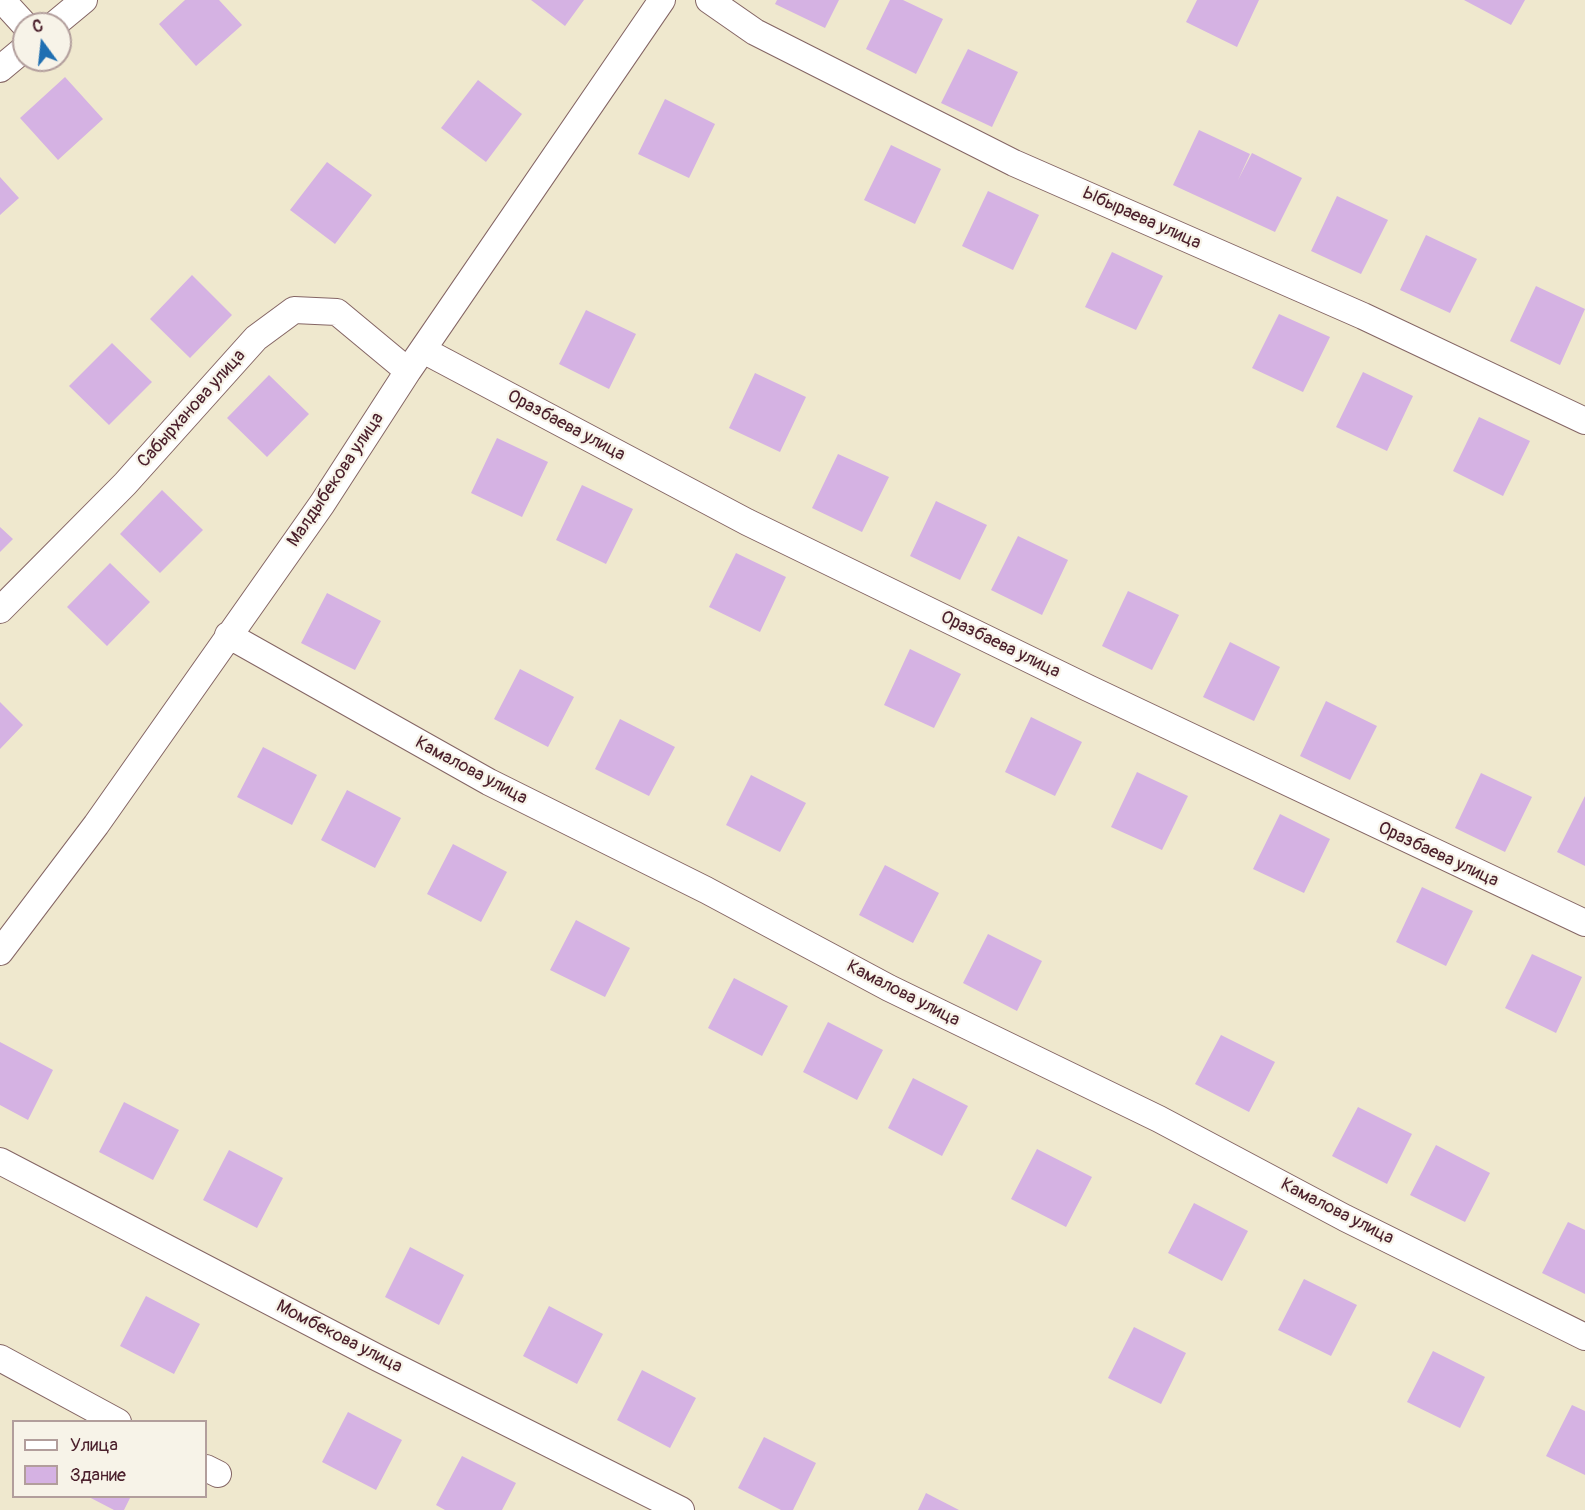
<!DOCTYPE html>
<meta charset="utf-8">
<style>
body{margin:0}
#map{position:relative;width:1585px;height:1510px;overflow:hidden;background:#efe8ce;font-family:Pangolin,sans-serif}
canvas{display:block}
.legend{position:absolute;left:12px;top:1420px;width:195px;height:78px;box-sizing:border-box;background:#f7f3e8;border:2px solid #b29e9c;margin:0;padding:8px 10px;list-style:none;font-size:18px;color:#4a1f2b}
.legend li{display:flex;align-items:center;gap:12px;height:30px}
.legend b{width:30px;border:2px solid #b29e9c}
.north{position:absolute;left:12px;top:12px;width:60px;height:60px;box-sizing:border-box;background:#f7f3e8;border:2px solid #b29e9c;border-radius:50%;rotate:345deg;font-size:16px;font-weight:700;line-height:24px;text-align:center;color:#4a1f2b}
.north::after{content:'';display:block;margin:auto;width:21px;height:27px;background:#1f6fb2;clip-path:polygon(50% 0,100% 100%,50% 72%,0 100%)}
</style>
<div id="map">
<canvas width="1585" height="1510"></canvas>
<ul class="legend">
<li><b style="height:8px;background:#fff"></b>Улица</li>
<li><b style="height:16px;background:#d5b2e3"></b>Здание</li>
</ul>
<div class="north">С</div>
</div>
<script>
const g = document.querySelector('canvas').getContext('2d');
g.lineJoin = 'round';
function fillPath(path, color) { g.fillStyle = color; g.fill(path, 'evenodd'); }
const shape = rows => new Path2D(rows.map(r => 'M' + r).join(''));
function trace(path, color, width, dash) { g.strokeStyle = color; g.lineWidth = width; g.lineCap = dash ? 'butt' : 'round'; g.setLineDash(dash || []); g.stroke(path); }
function write(font, color, halo, rows, align = 'center') {
  g.font = font + ' Pangolin,sans-serif'; g.lineWidth = 4.5; g.setLineDash([]); g.textBaseline = 'middle'; g.strokeStyle = halo; g.fillStyle = color; for (const [text, x, y, turn = 0] of rows) {
    g.save(); g.translate(x, y); g.rotate((+turn || 0) * Math.PI / 180); g.textAlign = isNaN(turn) ? turn : align; if (halo) g.strokeText(text, 0, 0); g.fillText(text, 0, 0); g.restore();
  }
}
fillPath(shape([
 [185,0,219,0,242,25,196,66,159,24],
 [531,0,584,0,565,26],
 [777,0,839,0,825,28,775,4],
 [890,0,903,0,943,19,916,74,866,49],
 [1197,0,1259,0,1237,47,1186,22],
 [1464,0,1525,0,1511,25],
 [968,49,1018,72,992,127,941,103],
 [65,77,103,119,58,160,20,118],
 [478,80,522,114,486,162,441,128],
 [665,99,715,124,689,178,638,154],
 [1199,130,1250,154,1238,180,1252,153,1302,178,1275,232,1173,185],
 [891,145,941,169,915,224,864,200],
 [327,162,372,195,335,244,290,210],
 [0,177,19,198,0,215],
 [988,191,1039,215,1013,270,962,246],
 [1337,196,1388,220,1361,274,1311,251],
 [1426,235,1477,259,1450,313,1400,290],
 [1112,252,1163,276,1136,330,1085,307],
 [192,275,232,315,190,358,150,319],
 [1536,286,1585,309,1560,365,1510,341],
 [586,310,636,334,609,389,559,364],
 [1279,314,1330,337,1303,392,1252,368],
 [112,343,152,382,109,425,69,386],
 [1363,372,1413,396,1387,451,1336,427],
 [755,373,806,397,780,452,729,428],
 [269,375,309,414,267,457,227,418],
 [1479,417,1530,441,1503,496,1453,471],
 [497,438,548,462,522,517,471,493],
 [838,454,889,477,862,532,812,508],
 [582,485,633,509,606,564,556,540],
 [162,490,203,530,160,573,120,534],
 [936,501,987,525,960,580,910,556],
 [0,527,13,539,0,552],
 [1018,536,1068,560,1042,615,991,590],
 [736,553,786,577,760,632,709,607],
 [110,563,150,602,107,646,67,607],
 [1128,591,1179,615,1152,670,1102,646],
 [327,593,381,621,355,670,301,643],
 [1230,642,1280,667,1254,721,1203,697],
 [910,649,961,674,934,728,884,705],
 [520,669,574,697,548,747,494,719],
 [1326,701,1377,726,1350,780,1300,756],
 [0,702,23,725,0,749],
 [1031,717,1082,742,1055,796,1005,772],
 [620,719,675,747,649,796,595,769],
 [263,747,317,775,292,825,237,797],
 [1137,772,1188,796,1162,850,1111,827],
 [1481,773,1532,797,1505,852,1455,828],
 [751,775,806,803,780,852,726,825],
 [347,790,401,818,375,868,321,840],
 [1585,796,1585,866,1557,852],
 [1280,814,1330,839,1304,893,1253,869],
 [453,844,507,872,481,922,427,894],
 [885,865,939,893,913,943,859,915],
 [1422,887,1473,911,1446,966,1396,942],
 [576,920,630,948,605,997,550,970],
 [988,934,1042,961,1017,1011,963,983],
 [1532,954,1582,977,1556,1033,1505,1008],
 [734,978,788,1006,762,1056,708,1028],
 [828,1022,883,1050,857,1100,803,1072],
 [1221,1035,1275,1062,1249,1112,1195,1084],
 [0,1042,53,1070,28,1120,0,1105],
 [913,1078,968,1106,942,1156,888,1128],
 [124,1102,179,1130,153,1180,99,1152],
 [1358,1107,1412,1134,1387,1184,1332,1156],
 [1436,1145,1490,1173,1465,1222,1410,1195],
 [1037,1149,1092,1177,1066,1227,1011,1199],
 [229,1150,283,1178,257,1228,203,1200],
 [1194,1203,1248,1231,1222,1281,1168,1253],
 [1568,1222,1585,1230,1585,1294,1542,1273],
 [410,1247,464,1275,439,1325,385,1297],
 [1304,1279,1357,1305,1331,1356,1278,1330],
 [146,1296,200,1324,174,1374,120,1346],
 [549,1306,603,1334,577,1384,523,1356],
 [1134,1327,1186,1353,1161,1404,1108,1378],
 [1433,1351,1485,1377,1460,1428,1407,1402],
 [642,1370,696,1398,670,1448,617,1420],
 [1572,1405,1585,1411,1585,1475,1546,1456],
 [348,1412,402,1440,376,1490,322,1462],
 [764,1437,816,1463,793,1510,781,1510,738,1488],
 [462,1456,516,1483,502,1510,445,1510,436,1505],
 [926,1493,959,1510,918,1510],
 [87,1496,131,1496,124,1510,114,1510]
]), '#d5b2e3');
const street = shape([
 [2,0,24,24],
 [709,0,755,32,1014,163,1363,316,1585,421],
 [55,24,84,0],
 [0,69,24,49],
 [423,350,747,522,1088,688,1585,923],
 [0,610,125,484,256,338,294,310,337,312,408,371],
 [228,635,489,782,706,890,889,988,1159,1119,1345,1218,1585,1337],
 [0,952,96,825,322,504,408,371,662,0],
 [0,1161,378,1358,681,1510],
 [0,1358,118,1422],
 [206,1468,218,1474]
]);
trace(street, '#846564', 28);
trace(street, '#fff', 26);
write('18px', '#4a1f2b', '#f7f3e8', [
 ["Ыбыраева улица",1142,219,24],
 ["Сабырханова улица",192,409,-48],
 ["Оразбаева улица",566,426,28],
 ["Малдыбекова улица",336,480,-56],
 ["Оразбаева улица",1000,645,26],
 ["Камалова улица",471,771,28],
 ["Оразбаева улица",1438,855,25],
 ["Камалова улица",903,994,27],
 ["Камалова улица",1337,1212,27],
 ["Момбекова улица",339,1337,27]
]);
</script>
